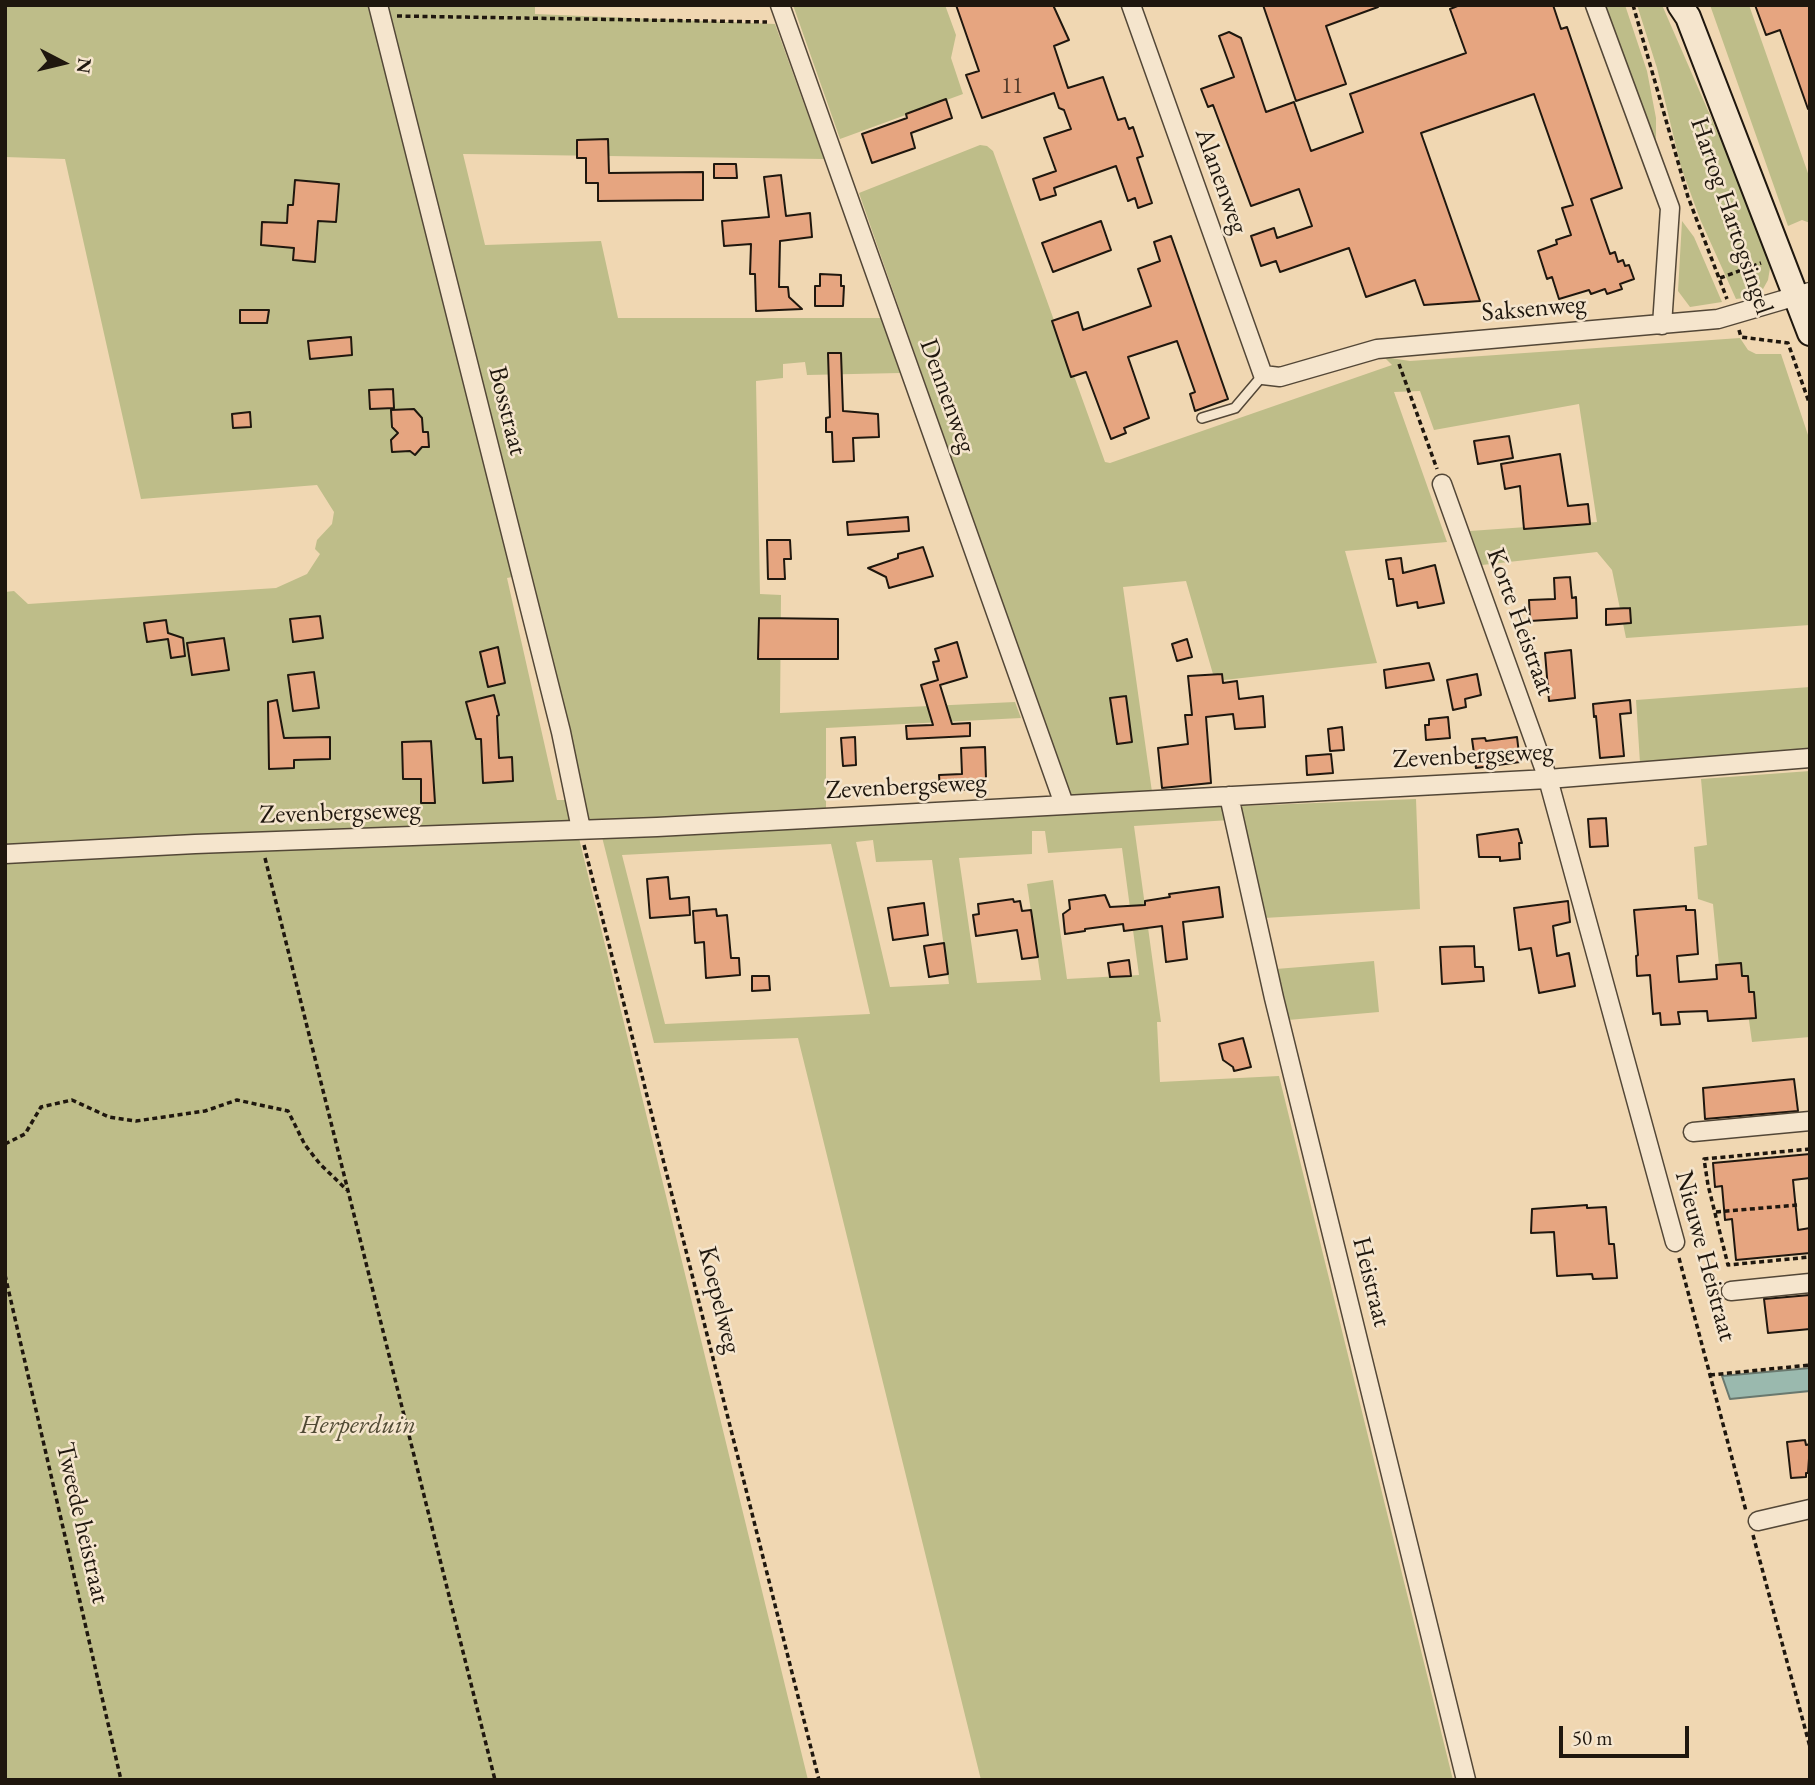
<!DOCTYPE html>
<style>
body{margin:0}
#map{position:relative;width:1815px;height:1785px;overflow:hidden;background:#f0d7b2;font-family:"EB Garamond",serif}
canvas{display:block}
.frame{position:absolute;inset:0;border:7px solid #1f170e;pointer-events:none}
.north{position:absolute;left:28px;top:28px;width:70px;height:70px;-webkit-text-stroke:5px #f5e5cd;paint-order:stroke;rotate:97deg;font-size:19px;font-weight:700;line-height:28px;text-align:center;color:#1f170e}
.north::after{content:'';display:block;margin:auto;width:24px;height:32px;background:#1f170e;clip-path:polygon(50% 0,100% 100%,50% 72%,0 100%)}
.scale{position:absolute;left:1559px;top:1726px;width:130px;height:32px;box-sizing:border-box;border:4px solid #1f170e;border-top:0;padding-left:9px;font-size:21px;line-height:24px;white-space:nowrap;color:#1f170e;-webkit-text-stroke:5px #f5e5cd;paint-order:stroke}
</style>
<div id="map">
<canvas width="1815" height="1785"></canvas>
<div class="frame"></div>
<div class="north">N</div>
<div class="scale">50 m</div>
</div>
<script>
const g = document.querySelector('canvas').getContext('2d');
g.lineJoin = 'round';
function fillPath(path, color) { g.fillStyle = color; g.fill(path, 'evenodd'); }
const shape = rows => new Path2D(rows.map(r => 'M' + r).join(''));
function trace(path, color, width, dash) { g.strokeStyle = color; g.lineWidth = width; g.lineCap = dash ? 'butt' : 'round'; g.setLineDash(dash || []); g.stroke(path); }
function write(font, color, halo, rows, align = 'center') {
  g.font = font + ' "EB Garamond",serif'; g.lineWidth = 5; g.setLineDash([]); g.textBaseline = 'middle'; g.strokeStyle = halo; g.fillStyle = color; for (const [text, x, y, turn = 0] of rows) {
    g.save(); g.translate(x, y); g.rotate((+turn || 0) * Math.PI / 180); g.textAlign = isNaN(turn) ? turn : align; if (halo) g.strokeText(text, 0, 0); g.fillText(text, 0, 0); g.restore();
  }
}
fillPath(shape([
 [5,5,369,5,512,577,507,578,557,800,566,800,571,821,562,822,566,838,579,838,808,1780,5,1780,5,592,14,591,28,604,276,588,307,574,320,554,315,549,317,540,332,524,334,512,317,485,141,499,65,159,5,157],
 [387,5,535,5,535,14,775,24,824,159,463,154,485,245,601,241,618,318,881,318,900,373,807,375,805,362,783,364,783,378,756,381,760,594,781,595,780,713,1015,702,1021,718,826,728,826,810,587,821],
 [793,5,945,5,956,35,951,58,963,94,840,139],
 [1606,5,1625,5,1647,71,1656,118,1656,150],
 [1637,5,1662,5,1757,223,1770,268,1768,280,1763,289,1751,297,1736,299,1700,219,1681,167,1657,68],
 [1710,5,1749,5,1810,179,1810,223,1802,220,1788,226],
 [980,145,987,146,993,151,1105,462,1110,463,1392,365,1384,357,1410,361,1740,338,1748,350,1756,354,1781,354,1810,441,1810,625,1626,638,1612,570,1597,552,1482,565,1470,531,1597,522,1579,404,1434,430,1420,391,1394,392,1447,542,1345,551,1377,663,1215,681,1186,581,1123,587,1152,792,1069,797,859,193],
 [1682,221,1694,237,1722,302,1690,307,1678,291],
 [1810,687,1810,749,1640,763,1636,700],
 [1810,771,1810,1037,1752,1042,1746,999,1722,996,1713,904,1698,899,1694,847,1707,845,1701,779],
 [1416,799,1420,909,1264,918,1241,806],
 [1226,804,1230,820,1134,826,1161,1022,1157,1022,1160,1082,1279,1076,1453,1780,981,1780,798,1038,654,1043,602,837],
 [1032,831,1045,831,1048,853,1122,848,1139,975,1067,979,1053,880,1027,884,1041,980,977,983,959,858,1032,854],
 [873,840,876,862,932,860,949,984,890,987,856,842],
 [831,844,870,1014,665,1024,622,855],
 [1374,961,1379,1012,1288,1020,1276,969]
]), '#bebd89');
const water = shape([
 [1810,1368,1810,1391,1730,1399,1722,1376,1810,1368]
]);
fillPath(water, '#9ab9ae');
trace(water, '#69786e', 2);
const building = shape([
 [956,5,1053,5,1069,40,1054,46,1068,88,1103,77,1118,120,1125,118,1129,129,1133,127,1143,156,1137,158,1152,203,1138,208,1135,198,1128,201,1116,166,1054,188,1056,195,1040,200,1033,179,1056,171,1044,138,1071,129,1064,110,1059,108,1054,93,982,118,966,75,979,71,956,5],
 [1263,5,1378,5,1378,7,1326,26,1346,84,1296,101,1263,5],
 [1460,5,1553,5,1561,29,1567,27,1622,188,1591,199,1610,254,1615,252,1618,262,1623,260,1625,266,1629,265,1634,279,1620,284,1622,289,1607,294,1605,289,1591,294,1589,290,1559,299,1552,277,1547,279,1538,251,1557,244,1556,240,1571,235,1562,208,1573,205,1534,94,1421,133,1480,301,1424,305,1415,280,1366,297,1349,248,1280,272,1276,261,1261,266,1251,236,1274,228,1277,238,1312,226,1299,189,1251,206,1213,105,1208,107,1201,89,1234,77,1219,36,1229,32,1241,38,1266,112,1294,102,1311,151,1363,132,1350,94,1466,53,1450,9,1460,5],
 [1755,5,1810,5,1810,109,1808,109,1780,30,1766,35,1755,5],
 [946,99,952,118,911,133,915,148,872,163,862,134,907,118,906,114,946,99],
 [608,139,609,173,703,172,703,200,598,201,598,183,586,183,586,158,577,158,577,140,608,139],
 [714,164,736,164,737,178,714,178,714,164],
 [781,175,786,216,810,213,812,237,780,241,779,287,788,287,789,297,802,309,756,311,755,274,750,274,751,244,724,246,722,221,769,217,764,177,781,175],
 [295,180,339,184,336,222,318,221,315,262,293,260,294,248,261,245,262,222,287,223,288,205,293,205,295,180],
 [1101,221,1111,250,1053,272,1042,243,1101,221],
 [1171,236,1228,399,1195,411,1190,394,1195,392,1177,341,1128,357,1149,418,1124,428,1126,433,1111,439,1086,372,1071,377,1052,321,1078,312,1083,330,1151,306,1138,269,1160,261,1154,242,1171,236],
 [820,274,841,275,841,286,844,286,843,306,815,306,815,286,820,286,820,274],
 [240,310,269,310,267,323,240,323,240,310],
 [351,337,352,355,310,359,308,341,351,337],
 [828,353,841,353,843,411,878,414,879,437,853,438,854,461,833,462,832,432,826,432,826,418,830,417,828,353],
 [393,389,394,408,370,409,369,390,393,389],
 [414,409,422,418,423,432,428,432,429,447,422,447,415,455,410,451,392,452,391,440,398,433,392,427,391,410,414,409],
 [250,412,251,427,233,428,232,414,250,412],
 [1509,436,1513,458,1478,464,1474,441,1509,436],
 [1560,454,1568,506,1588,504,1590,524,1524,529,1520,486,1505,489,1501,464,1560,454],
 [908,517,909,531,848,535,847,522,908,517],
 [767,540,790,540,791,559,784,559,785,579,768,579,767,540],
 [923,547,933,576,889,588,886,577,868,568,898,558,898,554,923,547],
 [1401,558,1403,573,1435,565,1444,603,1418,608,1417,602,1397,606,1393,579,1389,579,1386,560,1401,558],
 [1570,577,1572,598,1576,597,1577,618,1530,621,1529,600,1555,599,1554,578,1570,577],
 [1630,608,1631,623,1606,625,1606,609,1630,608],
 [320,616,323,638,293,642,290,619,320,616],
 [759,618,838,619,838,659,758,659,759,618],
 [166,620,168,633,183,638,185,656,171,658,168,639,147,642,144,623,166,620],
 [224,638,229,670,192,675,187,643,224,638],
 [1187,639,1192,657,1177,661,1172,644,1187,639],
 [957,642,967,677,940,685,952,724,970,723,970,736,907,739,906,726,933,725,921,685,938,680,933,662,939,661,935,649,957,642],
 [498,647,505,683,488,687,480,652,498,647],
 [1571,650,1575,698,1549,701,1545,653,1571,650],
 [1429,663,1434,680,1386,688,1384,670,1429,663],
 [314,672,319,708,293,711,288,675,314,672],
 [1222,674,1223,683,1237,681,1239,699,1263,696,1265,727,1235,729,1233,714,1206,717,1211,783,1162,788,1158,748,1188,744,1185,715,1192,715,1188,676,1222,674],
 [1477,674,1481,695,1465,699,1466,707,1453,710,1447,680,1477,674],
 [494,695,499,715,497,716,499,758,512,757,513,781,483,783,481,739,476,739,466,702,494,695],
 [1126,696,1132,742,1117,744,1110,698,1126,696],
 [277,700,284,738,330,737,330,759,294,760,294,768,269,769,268,702,277,700],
 [1630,700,1631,713,1620,714,1624,756,1600,758,1596,716,1594,717,1593,704,1630,700],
 [1448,717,1450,738,1426,740,1425,725,1429,725,1429,719,1448,717],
 [1342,727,1344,750,1330,751,1328,729,1342,727],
 [855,737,856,765,843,766,841,738,855,737],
 [1517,737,1520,762,1476,768,1472,739,1485,738,1486,741,1517,737],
 [431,741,435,803,421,803,421,779,403,779,402,742,431,741],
 [985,747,986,779,983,779,984,790,940,789,939,775,962,774,961,748,985,747],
 [1331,754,1333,773,1307,775,1306,756,1331,754],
 [1606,818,1608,846,1590,847,1588,819,1606,818],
 [1518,829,1522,843,1519,843,1520,859,1500,861,1500,857,1479,857,1477,835,1518,829],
 [668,877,670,899,689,897,690,915,650,918,647,879,668,877],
 [1219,887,1223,917,1183,922,1187,959,1166,962,1162,926,1124,931,1123,924,1085,929,1085,931,1065,934,1063,914,1070,909,1069,900,1105,895,1110,907,1145,905,1145,901,1170,897,1169,894,1219,887],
 [1013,899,1014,902,1020,901,1022,911,1031,910,1038,957,1022,959,1017,930,976,936,973,915,979,914,978,904,1013,899],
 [1568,901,1570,922,1553,926,1557,956,1569,953,1575,986,1539,993,1531,948,1519,950,1514,908,1568,901],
 [924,903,928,935,893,940,888,908,924,903],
 [1686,906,1686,910,1695,910,1698,954,1677,956,1679,982,1717,979,1716,965,1741,963,1742,976,1748,976,1749,992,1754,992,1756,1018,1708,1021,1707,1011,1678,1012,1680,1024,1661,1025,1660,1013,1653,1014,1650,975,1637,976,1636,956,1638,955,1634,910,1686,906],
 [716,909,717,916,727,915,731,958,739,958,740,975,706,978,704,942,695,943,693,911,716,909],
 [944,943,948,974,929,977,924,946,944,943],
 [1474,946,1475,967,1483,967,1484,981,1442,984,1440,947,1474,946],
 [1129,960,1131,976,1110,977,1108,963,1129,960],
 [752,976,769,976,770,990,752,991,752,976],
 [1243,1038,1251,1067,1234,1071,1233,1067,1223,1060,1219,1044,1243,1038],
 [1794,1079,1798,1111,1705,1119,1703,1088,1794,1079],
 [1810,1154,1810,1178,1793,1180,1798,1230,1810,1228,1810,1253,1736,1260,1732,1219,1725,1220,1722,1186,1715,1187,1713,1163,1810,1154],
 [1587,1205,1587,1208,1606,1207,1609,1244,1614,1244,1617,1278,1593,1279,1592,1274,1557,1276,1554,1232,1531,1233,1532,1209,1587,1205],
 [1810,1295,1810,1329,1768,1333,1764,1299,1810,1295],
 [1805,1440,1806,1445,1810,1444,1808,1473,1806,1473,1806,1477,1791,1478,1787,1442,1805,1440]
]);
fillPath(building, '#e6a580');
trace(building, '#1f170e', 2);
const lane = shape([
 [1202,418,1235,408,1263,375]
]);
const street = shape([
 [378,5,561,732,581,829],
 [780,5,1064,804],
 [1131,5,1263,375,1280,377,1377,349,1718,319,1810,292],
 [1595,5,1670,208,1662,325],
 [1442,484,1548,779,1675,1242],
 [1229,796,1274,998,1466,1780],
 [5,854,195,844,657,827,1548,779,1810,758],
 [1693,1132,1810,1121],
 [1731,1291,1810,1283],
 [1758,1521,1810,1509]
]);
const secondary = shape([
 [1680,5,1688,17,1810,333]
]);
trace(lane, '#534737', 12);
trace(street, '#534737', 21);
trace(secondary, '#1f170e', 28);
trace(shape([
 [1633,5,1688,197,1727,299],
 [397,16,767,22],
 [1720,278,1761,263],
 [1739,330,1741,337,1788,343,1810,405],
 [1399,364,1437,469],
 [584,845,819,1780],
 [265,858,495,1780],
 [5,1144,25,1134,41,1107,72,1100,109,1117,136,1121,205,1111,237,1100,288,1111,305,1145,320,1164,347,1190],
 [1810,1149,1704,1159,1708,1185,1728,1265,1810,1257],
 [1716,1212,1797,1205],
 [1679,1258,1746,1511],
 [5,1275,121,1780],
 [1710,1375,1810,1365],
 [1753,1535,1810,1747]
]), '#1f170e', 3.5, [5, 3.5]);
trace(lane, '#f5e5cd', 9);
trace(street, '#f5e5cd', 18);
trace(secondary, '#f5e5cd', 24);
write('23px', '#513a2a', null, [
 ["11",1012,87]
]);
write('26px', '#1f170e', '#f5e5cd', [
 ["Alanenweg",1221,181,70],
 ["Hartog Hartogsingel",1731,216,71],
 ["Saksenweg",1534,309,-5],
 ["Dennenweg",947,396,70],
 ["Bosstraat",507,411,76],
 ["Korte Heistraat",1520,622,70],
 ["Zevenbergseweg",1473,756,-3],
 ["Zevenbergseweg",906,787,-3],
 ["Zevenbergseweg",340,813,-2],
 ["Nieuwe Heistraat",1705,1256,75],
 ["Heistraat",1371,1282,76],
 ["Koepelweg",719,1300,76],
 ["Tweede heistraat",82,1523,77]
]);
write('italic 26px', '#4f4933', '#f5e5cd', [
 ["Herperduin",358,1426]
]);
</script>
